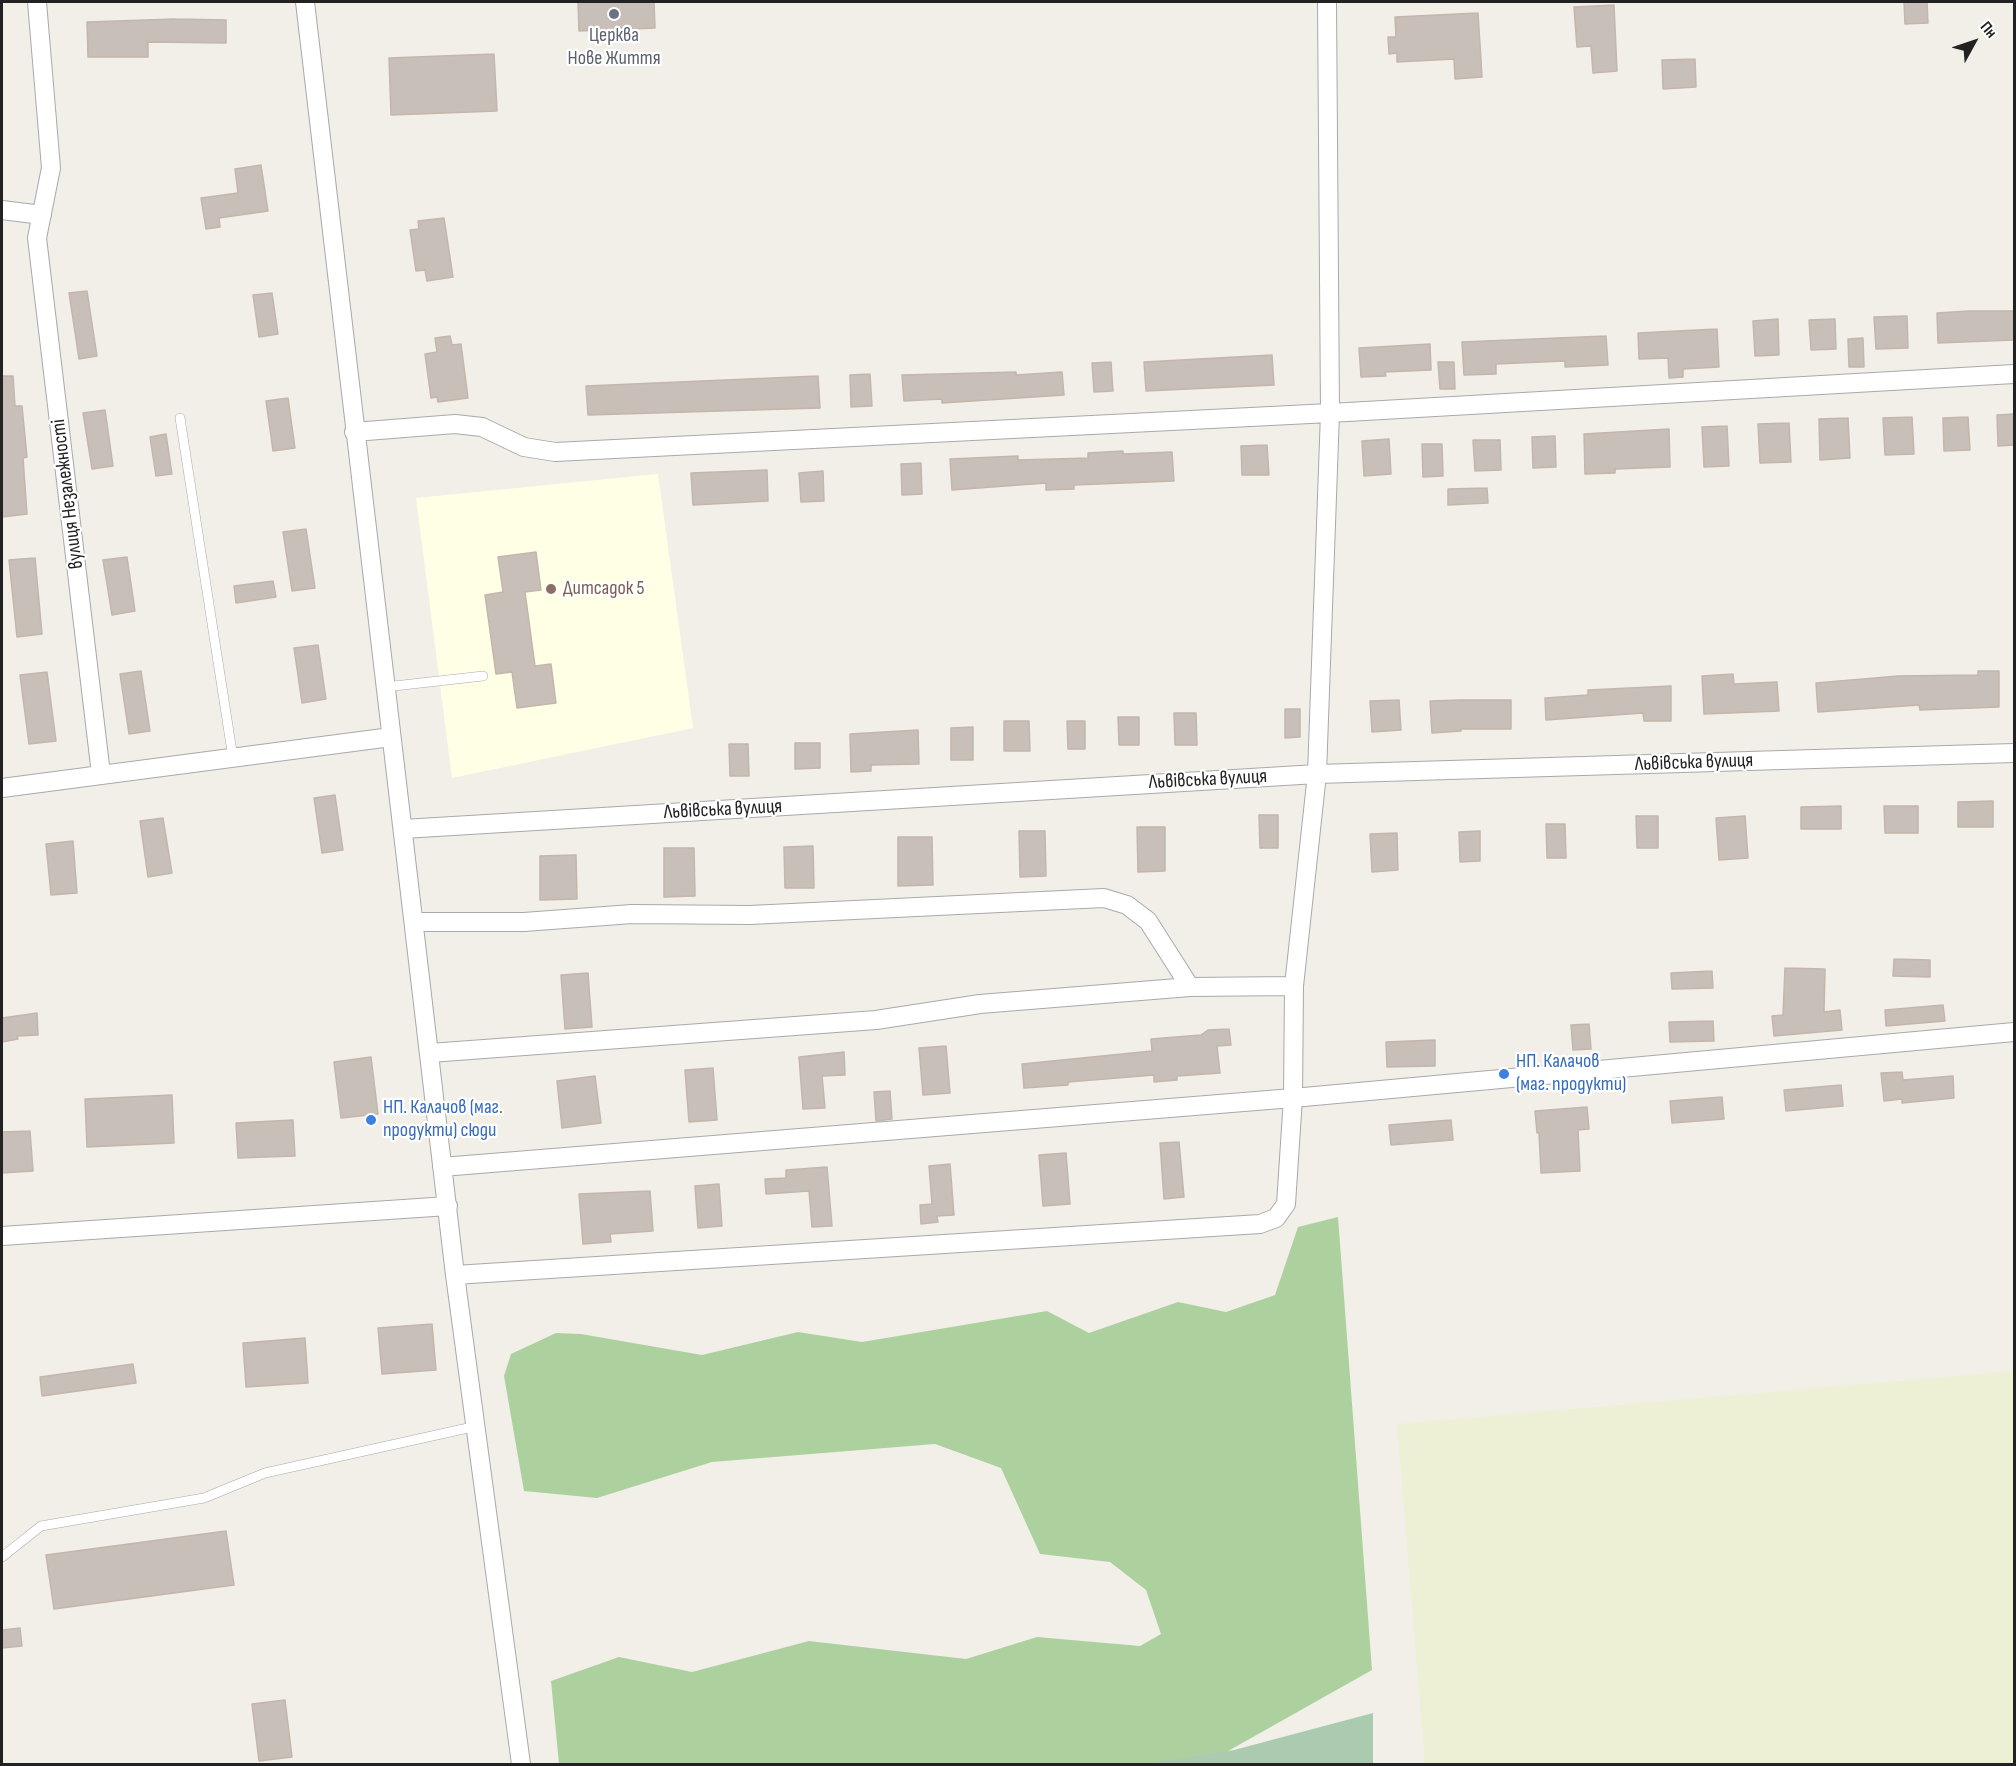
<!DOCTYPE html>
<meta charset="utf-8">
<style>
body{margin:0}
#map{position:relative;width:2016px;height:1766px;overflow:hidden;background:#f2efe9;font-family:"Sofia Sans Condensed",sans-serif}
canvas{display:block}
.frame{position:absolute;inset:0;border:3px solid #222;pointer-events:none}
.north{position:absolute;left:1944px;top:12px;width:60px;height:60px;-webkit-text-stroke:4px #fff;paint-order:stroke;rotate:50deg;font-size:16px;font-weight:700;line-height:24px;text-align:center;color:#222}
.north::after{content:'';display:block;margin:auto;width:21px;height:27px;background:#222;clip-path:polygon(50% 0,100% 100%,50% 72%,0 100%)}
</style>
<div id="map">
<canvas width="2016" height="1766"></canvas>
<div class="frame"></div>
<div class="north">Пн</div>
</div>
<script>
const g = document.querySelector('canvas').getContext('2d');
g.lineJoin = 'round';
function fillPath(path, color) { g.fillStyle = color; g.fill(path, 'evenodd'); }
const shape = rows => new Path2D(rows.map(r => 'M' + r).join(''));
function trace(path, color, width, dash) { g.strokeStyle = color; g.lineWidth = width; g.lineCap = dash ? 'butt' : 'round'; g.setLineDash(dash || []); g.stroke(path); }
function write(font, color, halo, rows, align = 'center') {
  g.font = font + ' "Sofia Sans Condensed",sans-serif'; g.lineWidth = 4.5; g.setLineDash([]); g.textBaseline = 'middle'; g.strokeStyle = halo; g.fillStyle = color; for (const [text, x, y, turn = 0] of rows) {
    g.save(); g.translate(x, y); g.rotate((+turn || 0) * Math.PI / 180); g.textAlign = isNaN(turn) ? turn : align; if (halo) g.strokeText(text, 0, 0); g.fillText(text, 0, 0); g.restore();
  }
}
fillPath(shape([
 [658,474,693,728,452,778,416,498]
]), '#ffffe5');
fillPath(shape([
 [2014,1371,2014,1764,1425,1764,1397,1424]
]), '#eef0d5');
fillPath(shape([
 [1338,1217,1372,1670,1205,1764,559,1764,551,1681,619,1657,692,1672,809,1641,966,1659,1037,1637,1140,1646,1161,1634,1146,1590,1110,1562,1040,1554,1001,1468,935,1444,712,1462,597,1498,524,1491,504,1376,511,1354,556,1333,581,1334,702,1355,798,1332,862,1342,1047,1311,1089,1333,1178,1302,1226,1312,1275,1295,1298,1227]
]), '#add19e');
fillPath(shape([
 [1373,1713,1373,1764,1142,1764,1234,1750]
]), '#aacbaf');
const building = shape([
 [578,2,654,2,655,28,579,31,578,2],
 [1904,2,1927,2,1928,23,1905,24,1904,2],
 [1614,5,1617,71,1593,73,1591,46,1577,47,1574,7,1614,5],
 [1478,13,1482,77,1455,79,1454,59,1397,62,1397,53,1389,54,1388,37,1396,37,1395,17,1478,13],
 [175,19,226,20,226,43,148,42,148,57,88,57,87,22,175,19],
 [494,54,497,111,391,115,389,58,494,54],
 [1695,59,1696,87,1663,89,1662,60,1695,59],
 [261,165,268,211,219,218,220,227,206,229,201,198,238,193,235,169,261,165],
 [444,218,453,277,427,281,425,270,416,271,410,230,419,229,418,221,444,218],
 [87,291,97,356,79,359,69,293,87,291],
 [272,293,278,334,259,337,253,295,272,293],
 [1969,311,2014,311,2014,340,1938,343,1937,313,1969,311],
 [1907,316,1908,348,1876,349,1874,317,1907,316],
 [1778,319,1779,355,1755,356,1753,321,1778,319],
 [1835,319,1836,349,1811,350,1809,320,1835,319],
 [1717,329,1719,367,1683,369,1683,377,1669,378,1668,358,1639,359,1638,333,1717,329],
 [450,336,452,345,461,344,468,398,438,402,437,397,431,398,425,354,437,352,435,338,450,336],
 [1606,336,1608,365,1565,367,1565,361,1496,364,1496,374,1464,375,1462,342,1606,336],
 [1863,338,1864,367,1849,367,1848,339,1863,338],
 [1430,344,1431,370,1385,372,1386,376,1361,377,1359,348,1430,344],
 [1272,355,1274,385,1146,391,1144,362,1272,355],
 [1111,362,1113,391,1094,392,1092,363,1111,362],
 [1438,362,1454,362,1455,389,1440,389,1438,362],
 [1016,372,1016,375,1062,372,1064,395,942,403,942,399,904,401,902,375,1016,372],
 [870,374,872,406,851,407,850,375,870,374],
 [2,376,13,376,15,406,22,406,27,457,23,458,27,514,2,517,2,376],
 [818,376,820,408,588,415,586,386,818,376],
 [288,398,295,448,273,451,266,401,288,398],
 [105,410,113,466,92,469,83,413,105,410],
 [2014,414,2014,445,1998,446,1997,415,2014,414],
 [1912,417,1914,454,1885,455,1883,418,1912,417],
 [1968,417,1970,450,1944,451,1943,418,1968,417],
 [1848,418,1850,458,1820,460,1819,419,1848,418],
 [1789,423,1791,462,1760,463,1758,424,1789,423],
 [1727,426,1729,466,1704,467,1702,427,1727,426],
 [1669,429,1670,467,1615,469,1615,473,1585,474,1584,434,1669,429],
 [166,434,172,474,156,476,150,437,166,434],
 [1555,436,1556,467,1533,468,1532,437,1555,436],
 [1389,439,1391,474,1364,476,1362,441,1389,439],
 [1473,440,1500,440,1501,470,1475,471,1473,440],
 [1422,444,1442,444,1443,476,1423,477,1422,444],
 [1267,445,1269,475,1242,475,1241,446,1267,445],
 [1123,451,1123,454,1172,452,1174,481,1074,485,1074,489,1046,490,1046,483,952,490,950,459,1018,456,1018,460,1088,458,1088,453,1123,451],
 [921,463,922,494,902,495,901,464,921,463],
 [767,470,768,501,693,505,691,473,767,470],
 [823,471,824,501,801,502,799,473,823,471],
 [1487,488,1488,503,1448,505,1448,489,1487,488],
 [306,529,315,588,292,591,283,532,306,529],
 [536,552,541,590,525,592,535,666,551,664,556,703,517,708,512,672,496,674,485,595,503,592,498,557,536,552],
 [127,557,135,611,112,615,103,560,127,557],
 [35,558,42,634,17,637,9,560,35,558],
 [273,581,276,597,236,603,234,586,273,581],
 [318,645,326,699,302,703,294,648,318,645],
 [141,671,150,731,129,734,120,674,141,671],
 [1978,671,1999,671,1999,707,1920,710,1919,705,1818,712,1816,683,1898,676,1978,675,1978,671],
 [47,672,56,741,29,744,20,675,47,672],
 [1733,674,1734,684,1777,682,1779,711,1704,714,1702,676,1733,674],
 [1671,686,1671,721,1644,721,1643,713,1546,720,1545,698,1588,695,1588,690,1671,686],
 [1399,700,1401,730,1372,732,1370,701,1399,700],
 [1460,700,1511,700,1511,729,1461,729,1461,731,1432,733,1430,701,1460,700],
 [1285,709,1300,709,1300,737,1285,738,1285,709],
 [1174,713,1196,713,1197,745,1175,745,1174,713],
 [1118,717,1139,717,1139,745,1119,745,1118,717],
 [1004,721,1029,721,1030,751,1004,751,1004,721],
 [1067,721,1085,721,1085,749,1068,749,1067,721],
 [973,727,973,760,951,760,951,728,973,727],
 [918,730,919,764,871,765,871,771,851,772,850,734,918,730],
 [795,743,820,743,820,768,795,769,795,743],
 [729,744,748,744,749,776,730,776,729,744],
 [335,795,343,850,322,853,314,798,335,795],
 [1993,801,1993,827,1958,827,1958,802,1993,801],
 [1841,806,1841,829,1801,829,1801,807,1841,806],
 [1884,806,1918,806,1918,833,1885,833,1884,806],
 [1259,815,1278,815,1278,848,1260,848,1259,815],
 [1636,816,1658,816,1658,848,1637,848,1636,816],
 [1745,816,1748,858,1719,860,1716,818,1745,816],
 [163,818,172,873,148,877,140,821,163,818],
 [1546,824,1565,824,1566,858,1547,858,1546,824],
 [1137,827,1165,827,1165,871,1138,872,1137,827],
 [1019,831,1045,831,1046,876,1020,877,1019,831],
 [1480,831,1480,861,1460,862,1459,832,1480,831],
 [1397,833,1398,870,1372,872,1370,834,1397,833],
 [898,837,932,837,933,885,898,886,898,837],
 [73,841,77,893,51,895,46,844,73,841],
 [813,846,814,888,785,888,784,847,813,846],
 [664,848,694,848,695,896,664,897,664,848],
 [576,855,577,899,540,900,540,856,576,855],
 [1894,959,1930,960,1930,977,1893,976,1894,959],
 [1785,968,1825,969,1824,1012,1840,1010,1842,1030,1774,1036,1772,1016,1783,1015,1785,968],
 [1712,971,1713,988,1672,989,1671,973,1712,971],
 [588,973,592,1027,565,1029,561,975,588,973],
 [1943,1005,1945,1021,1886,1026,1885,1010,1943,1005],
 [37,1013,38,1035,17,1036,18,1039,2,1042,2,1018,37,1013],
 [1713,1021,1714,1041,1670,1042,1669,1022,1713,1021],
 [1589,1024,1591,1049,1573,1050,1571,1025,1589,1024],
 [1229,1029,1231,1045,1217,1046,1220,1073,1177,1076,1177,1080,1154,1082,1154,1075,1068,1082,1068,1085,1024,1088,1022,1064,1152,1051,1151,1039,1201,1035,1208,1030,1229,1029],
 [1435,1040,1435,1066,1387,1067,1386,1042,1435,1040],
 [946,1046,950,1093,923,1095,919,1048,946,1046],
 [844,1052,845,1075,822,1076,825,1108,803,1109,799,1057,844,1052],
 [371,1057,378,1114,341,1118,334,1062,371,1057],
 [713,1068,717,1120,689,1122,685,1070,713,1068],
 [1902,1072,1903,1080,1953,1076,1954,1098,1902,1103,1902,1099,1884,1101,1881,1073,1902,1072],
 [595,1076,601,1123,562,1128,557,1081,595,1076],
 [1841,1085,1843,1106,1786,1111,1784,1090,1841,1085],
 [890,1091,892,1119,876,1121,874,1092,890,1091],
 [172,1095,174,1143,87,1147,85,1099,172,1095],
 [1722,1097,1724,1119,1672,1123,1670,1101,1722,1097],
 [1587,1107,1589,1129,1578,1130,1580,1171,1541,1173,1539,1133,1537,1133,1535,1111,1587,1107],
 [293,1120,295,1156,238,1158,236,1123,293,1120],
 [1451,1120,1453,1140,1391,1145,1389,1125,1451,1120],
 [30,1131,33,1171,2,1173,2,1132,30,1131],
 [1179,1142,1184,1197,1164,1199,1160,1143,1179,1142],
 [1066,1153,1070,1204,1043,1206,1039,1155,1066,1153],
 [950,1164,954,1215,937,1216,938,1222,921,1224,920,1205,932,1204,929,1166,950,1164],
 [827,1167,832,1226,812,1227,809,1191,766,1194,765,1179,786,1178,786,1170,827,1167],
 [719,1184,722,1226,698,1228,695,1186,719,1184],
 [650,1191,653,1231,610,1234,611,1242,583,1244,579,1194,650,1191],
 [432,1324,436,1370,382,1374,378,1328,432,1324],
 [305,1338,308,1383,246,1387,243,1343,305,1338],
 [133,1364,136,1383,42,1396,40,1377,133,1364],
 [226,1531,234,1585,54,1609,46,1555,226,1531],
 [20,1628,22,1646,2,1648,2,1630,20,1628],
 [285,1700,292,1757,259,1761,252,1704,285,1700]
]);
fillPath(building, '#c7bfb8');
trace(building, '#c4b6ab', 1.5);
const lane = shape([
 [180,418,233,758],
 [385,687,483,676],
 [2,1557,41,1526,204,1498,265,1473,477,1426]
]);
const street = shape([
 [37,2,51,168,37,238,101,774],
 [305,2,455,1275,521,1764],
 [2,210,42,215],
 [354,432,455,424,482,427,524,447,555,452,1330,413,2014,374],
 [2,788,391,737],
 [403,829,1317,774,2014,753],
 [414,922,524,922,632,914,750,915,1104,898,1127,905,1148,921,1190,987],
 [430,1053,876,1020,980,1004,1190,987,1294,986],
 [442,1167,1293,1098,2014,1032],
 [2,1236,448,1206],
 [455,1275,1260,1224,1276,1218,1286,1204,1293,1098,1294,986,1317,774,1330,413,1327,2]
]);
trace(lane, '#a9a9a9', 10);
trace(street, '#a9a9a9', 20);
trace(lane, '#fff', 9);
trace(street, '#fff', 18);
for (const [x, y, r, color] of [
 [614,14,6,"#6b7280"],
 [551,589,6,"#8d6e63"],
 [1504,1074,6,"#3f7fe0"],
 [371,1120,6,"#3f7fe0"]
]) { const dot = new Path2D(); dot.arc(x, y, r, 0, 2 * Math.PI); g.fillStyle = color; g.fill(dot); trace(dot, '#fff', 2); }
write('20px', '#5b616d', '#fff', [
 ["Церква",614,36],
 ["Нове Життя",614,59]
]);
write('20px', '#222', '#fff', [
 ["вулиця Незалежності",68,494,-97],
 ["Львівська вулиця",1694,763,-2],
 ["Львівська вулиця",1208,780,-3],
 ["Львівська вулиця",723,810,-3]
]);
write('20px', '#785e54', '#fff', [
 ["Дитсадок 5",563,589]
], 'left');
write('20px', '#366cbe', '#fff', [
 ["НП. Калачов",1516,1062],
 ["(маг. продукти)",1516,1085],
 ["НП. Калачов (маг.",383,1108],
 ["продукти) сюди",383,1131]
], 'left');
</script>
